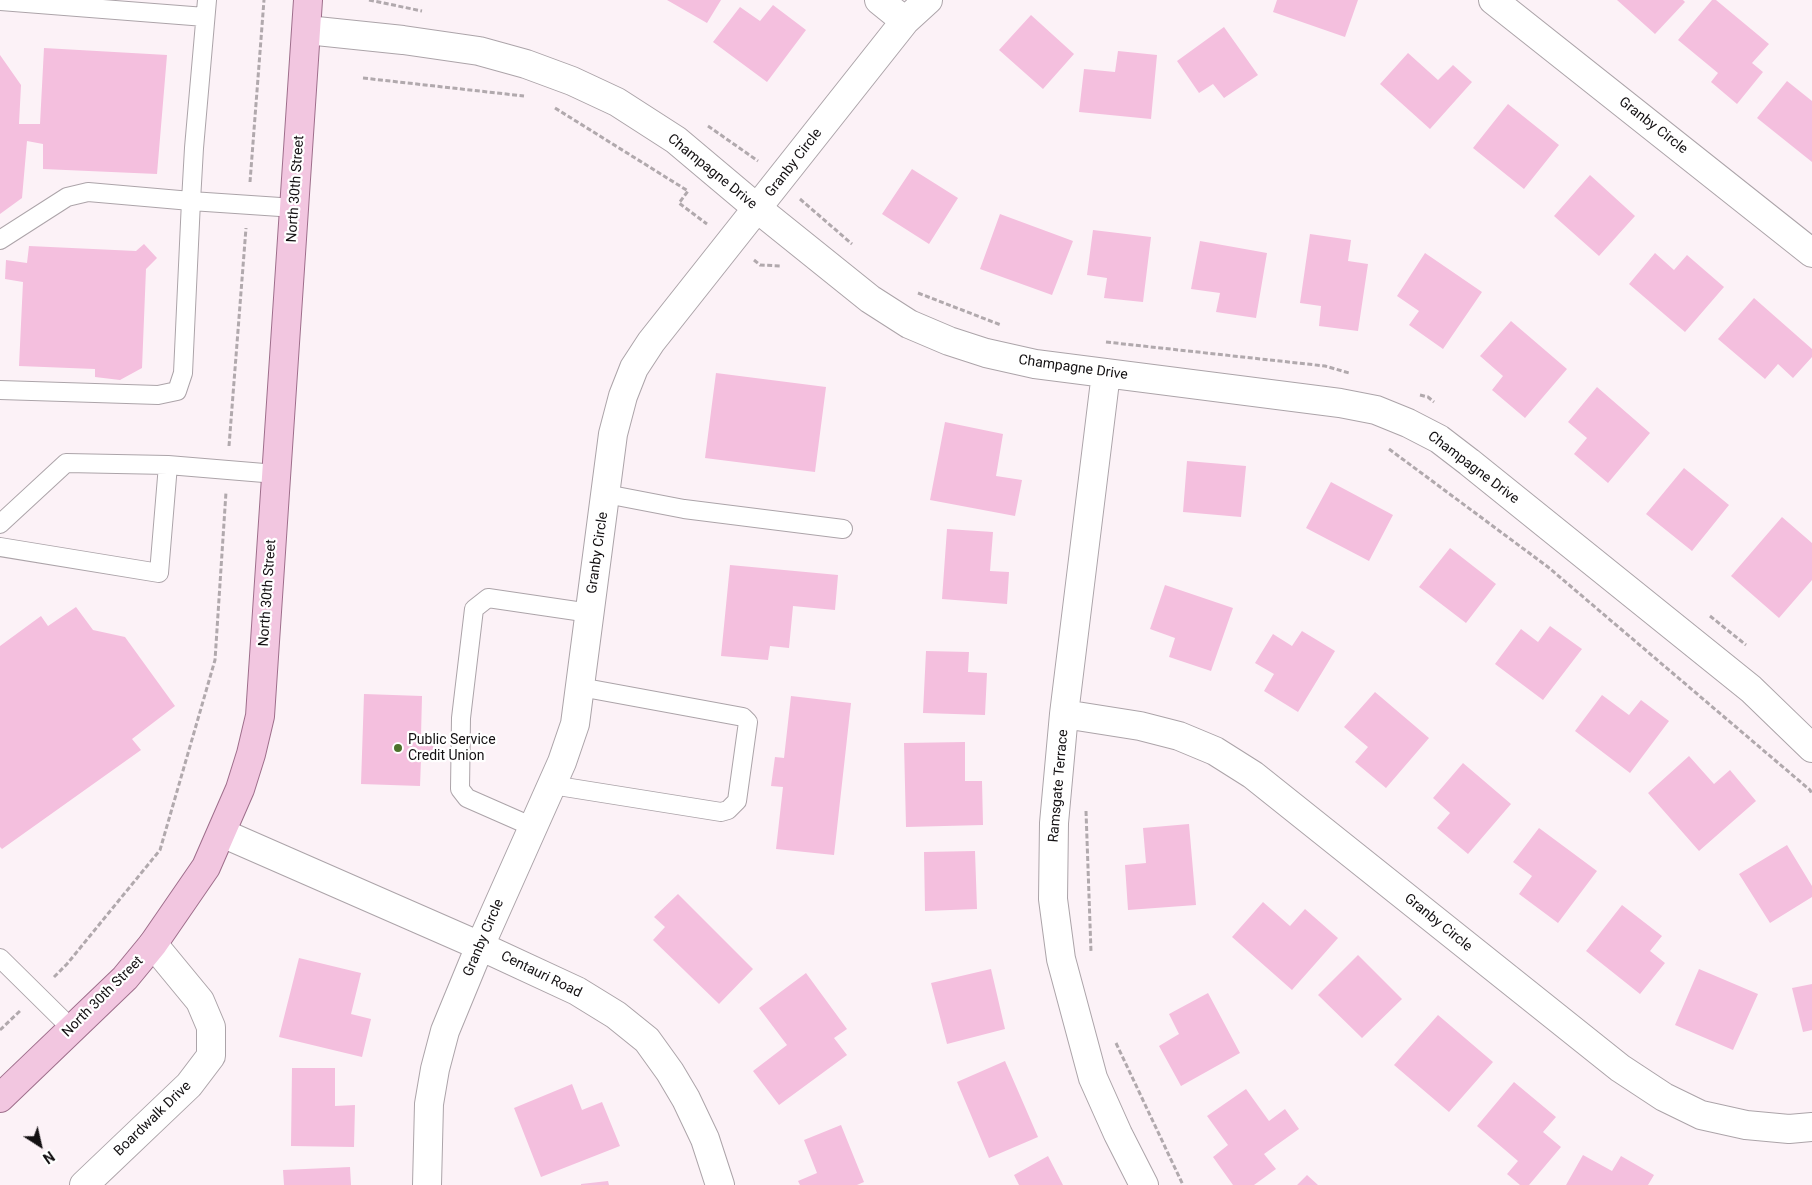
<!DOCTYPE html>
<style>
body{margin:0}
#map{position:relative;width:1812px;height:1185px;overflow:hidden;background:#fcf2f7;font-family:Roboto,sans-serif}
canvas{display:block}
.north{position:absolute;left:15px;top:1120px;width:50px;height:50px;-webkit-text-stroke:4px #fff;paint-order:stroke;rotate:145deg;font-size:14px;font-weight:700;line-height:20px;text-align:center;color:#131012}
.north::after{content:'';display:block;margin:auto;width:18px;height:22px;background:#131012;clip-path:polygon(50% 0,100% 100%,50% 72%,0 100%)}
</style>
<div id="map">
<canvas width="1812" height="1185"></canvas>
<div class="north">N</div>
</div>
<script>
const g = document.querySelector('canvas').getContext('2d');
g.lineJoin = 'round';
function fillPath(path, color) { g.fillStyle = color; g.fill(path, 'evenodd'); }
const shape = rows => new Path2D(rows.map(r => 'M' + r).join(''));
function trace(path, color, width, dash) { g.strokeStyle = color; g.lineWidth = width; g.lineCap = dash ? 'butt' : 'round'; g.setLineDash(dash || []); g.stroke(path); }
function write(font, color, halo, rows, align = 'center') {
  g.font = font + ' Roboto,sans-serif'; g.lineWidth = 4.5; g.setLineDash([]); g.textBaseline = 'middle'; g.strokeStyle = halo; g.fillStyle = color; for (const [text, x, y, turn = 0] of rows) {
    g.save(); g.translate(x, y); g.rotate((+turn || 0) * Math.PI / 180); g.textAlign = isNaN(turn) ? turn : align; if (halo) g.strokeText(text, 0, 0); g.fillText(text, 0, 0); g.restore();
  }
}
fillPath(shape([
 [667,0,721,0,707,23],
 [1277,0,1358,0,1345,37,1273,12],
 [1617,0,1683,0,1685,2,1655,34],
 [1712,0,1716,0,1769,44,1752,63,1763,72,1737,104,1711,82,1718,73,1678,40],
 [773,5,806,30,767,82,713,42,740,7,760,21],
 [1031,15,1074,54,1043,89,999,50],
 [1224,27,1258,75,1224,98,1213,84,1199,93,1177,61],
 [44,48,167,55,157,174,43,169,43,144,27,141,22,198,0,214,0,55,21,85,19,124,40,124],
 [1118,51,1157,55,1151,119,1079,112,1084,69,1115,72],
 [1408,53,1438,80,1453,65,1472,82,1430,129,1380,84],
 [1787,81,1812,101,1812,162,1757,118],
 [1508,104,1559,145,1524,189,1473,148],
 [912,169,958,198,929,244,882,214],
 [1590,175,1635,216,1599,256,1554,216],
 [1000,214,1073,241,1052,295,980,269],
 [1093,230,1151,237,1143,302,1104,298,1107,278,1087,275],
 [1310,234,1351,240,1348,261,1368,264,1358,331,1319,326,1321,306,1300,303],
 [1200,241,1267,253,1256,318,1216,312,1220,293,1191,289],
 [144,244,157,258,146,269,142,368,120,380,95,377,95,369,19,366,23,282,5,279,6,260,27,263,29,246,136,251],
 [1425,253,1482,292,1443,349,1409,325,1419,311,1397,296],
 [1655,253,1674,270,1687,255,1724,287,1685,332,1629,284],
 [1754,298,1812,349,1812,357,1793,378,1778,364,1765,379,1718,339],
 [1511,321,1567,369,1525,418,1492,390,1503,376,1480,356],
 [716,373,826,387,815,472,705,458],
 [1597,387,1650,433,1608,483,1574,454,1587,438,1568,422],
 [945,422,1003,434,996,476,1022,480,1015,516,930,500],
 [1187,461,1246,466,1241,517,1183,512],
 [1684,468,1729,505,1692,551,1646,514],
 [1331,482,1393,515,1369,561,1306,528],
 [1782,517,1812,543,1812,580,1779,618,1731,576],
 [947,529,993,532,990,571,1009,572,1007,604,942,599],
 [1450,548,1496,584,1466,623,1419,587],
 [730,565,838,575,835,610,793,606,789,648,770,646,768,660,721,656],
 [1165,585,1233,608,1211,671,1169,657,1175,638,1150,629],
 [76,607,93,630,125,637,175,706,132,739,141,750,2,849,0,847,0,646,41,616,48,626],
 [1550,626,1582,649,1543,700,1495,664,1521,629,1538,642],
 [1302,631,1335,651,1298,712,1264,691,1274,674,1255,663,1273,634,1292,646],
 [926,651,969,652,968,672,987,673,985,715,923,713],
 [1375,692,1429,738,1386,788,1355,762,1368,747,1344,727],
 [364,694,422,696,421,736,434,736,433,760,421,759,420,786,361,784],
 [1602,695,1629,715,1641,700,1669,721,1630,773,1575,731],
 [791,696,851,703,834,855,776,849,783,787,771,786,775,757,784,758],
 [965,742,965,781,982,781,983,825,906,827,904,743],
 [1689,756,1714,784,1730,770,1756,801,1699,851,1648,793],
 [1463,763,1511,804,1468,854,1437,828,1450,813,1433,798],
 [1189,824,1196,905,1128,910,1125,865,1146,863,1143,828],
 [1539,828,1597,871,1558,923,1519,894,1532,876,1513,862],
 [1787,845,1812,886,1812,897,1770,923,1739,874],
 [975,851,977,909,925,911,924,852],
 [678,894,753,969,719,1004,653,940,665,927,654,917],
 [1263,902,1290,926,1305,909,1338,938,1292,990,1232,937],
 [1622,905,1662,936,1650,951,1665,963,1640,994,1586,951],
 [1358,955,1402,999,1362,1038,1318,995],
 [299,958,361,973,351,1014,371,1019,362,1057,279,1037],
 [991,969,1005,1029,947,1044,931,983],
 [1699,969,1758,994,1733,1050,1675,1025],
 [806,973,847,1029,834,1038,847,1055,779,1105,753,1071,787,1045,759,1008],
 [1812,984,1812,1030,1803,1032,1792,988],
 [1208,993,1240,1053,1181,1086,1159,1046,1179,1034,1169,1014],
 [1438,1015,1493,1062,1449,1112,1394,1065],
 [1005,1061,1038,1137,989,1158,957,1082],
 [292,1068,335,1068,335,1106,355,1105,354,1147,291,1146],
 [1514,1082,1556,1117,1543,1132,1561,1147,1529,1185,1520,1185,1507,1174,1518,1161,1477,1126],
 [572,1084,582,1110,602,1102,620,1146,541,1177,514,1108],
 [1246,1089,1269,1121,1285,1109,1299,1129,1264,1154,1276,1169,1254,1185,1233,1185,1213,1157,1228,1145,1207,1116],
 [841,1125,864,1182,857,1185,800,1185,798,1181,817,1173,804,1140],
 [1583,1155,1612,1171,1621,1156,1654,1175,1648,1185,1566,1185],
 [1048,1156,1063,1185,1019,1185,1014,1175],
 [350,1167,351,1185,284,1185,283,1170],
 [1307,1175,1318,1185,1297,1185],
 [608,1181,609,1185,581,1185,581,1184]
]), '#f4bfde');
const service = shape([
 [207,0,194,148,191,201,295,208],
 [0,1,205,17],
 [0,240,67,197,88,192,191,201,183,373,177,391,158,395,0,390],
 [606,494,684,509,843,529],
 [0,524,66,463,168,465,276,474],
 [0,547,159,573,168,465],
 [552,785,721,812,728,810,737,801,748,722,743,717,580,687],
 [533,827,467,798,460,789,461,718,474,609,488,598,590,613],
 [0,958,72,1029]
]);
const minor = shape([
 [879,0,905,21],
 [1493,0,1812,253],
 [307,30,403,40,479,51,526,64,572,81,617,102,676,140,758,209,870,299,909,324,949,341,986,353,1035,364,1340,403,1376,410,1408,423,1439,439,1469,462,1751,689,1812,748],
 [1106,373,1064,714,1054,823,1053,899,1061,959,1093,1078,1118,1134,1144,1185],
 [1064,714,1140,726,1179,736,1215,751,1253,775,1620,1068,1664,1097,1701,1115,1746,1125,1789,1129,1812,1127],
 [222,833,480,946,577,991,616,1015,647,1040,670,1072,686,1099,705,1139,720,1185],
 [84,1185,189,1085,211,1056,211,1027,200,1001,153,944],
 [427,1185,429,1104,435,1069,445,1031,480,946,562,762,575,724,613,434,623,396,634,368,651,342,905,21,928,0]
]);
const primary = shape([
 [0,1098,125,978,153,944,206,867,240,789,251,754,260,716,308,0]
]);
trace(service, '#aca4a9', 20);
trace(minor, '#aca4a9', 30);
trace(primary, '#9e6e8b', 30);
trace(shape([
 [369,0,422,11],
 [363,78,524,96],
 [555,108,688,191,679,203,707,224],
 [708,126,758,161],
 [250,182,264,0],
 [800,199,852,244],
 [754,260,760,265,781,266],
 [918,293,1001,325],
 [1106,342,1325,366,1349,373],
 [1420,395,1428,397,1434,402],
 [229,446,246,228],
 [1389,449,1548,567,1810,790,1812,794],
 [1710,616,1746,645],
 [1086,811,1091,952],
 [54,977,67,964,160,850,215,660,226,492],
 [0,1030,21,1010],
 [1116,1043,1183,1185]
]), '#b1a9ad', 3, [5, 2.5]);
trace(service, '#fff', 18);
trace(minor, '#fff', 28);
trace(primary, '#f2c6e0', 28);
for (const [x, y, r, color] of [
 [398,748,5,"#4d722c"]
]) { const dot = new Path2D(); dot.arc(x, y, r, 0, 2 * Math.PI); g.fillStyle = color; g.fill(dot); trace(dot, '#fff', 2); }
write('14px', '#131012', '#fff', [
 ["Granby Circle",1653,126,38],
 ["Granby Circle",794,163,-52],
 ["Champagne Drive",712,172,39],
 ["North 30th Street",296,189,-86],
 ["Champagne Drive",1073,368,8],
 ["Champagne Drive",1473,468,37],
 ["Granby Circle",598,553,-82],
 ["North 30th Street",268,593,-86],
 ["Ramsgate Terrace",1059,786,-85],
 ["Granby Circle",1438,923,39],
 ["Granby Circle",484,938,-67],
 ["Centauri Road",541,975,26],
 ["North 30th Street",103,997,-45],
 ["Boardwalk Drive",153,1119,-44]
]);
write('14px', '#131012', '#fff', [
 ["Public Service",408,740],
 ["Credit Union",408,756]
], 'left');
</script>
